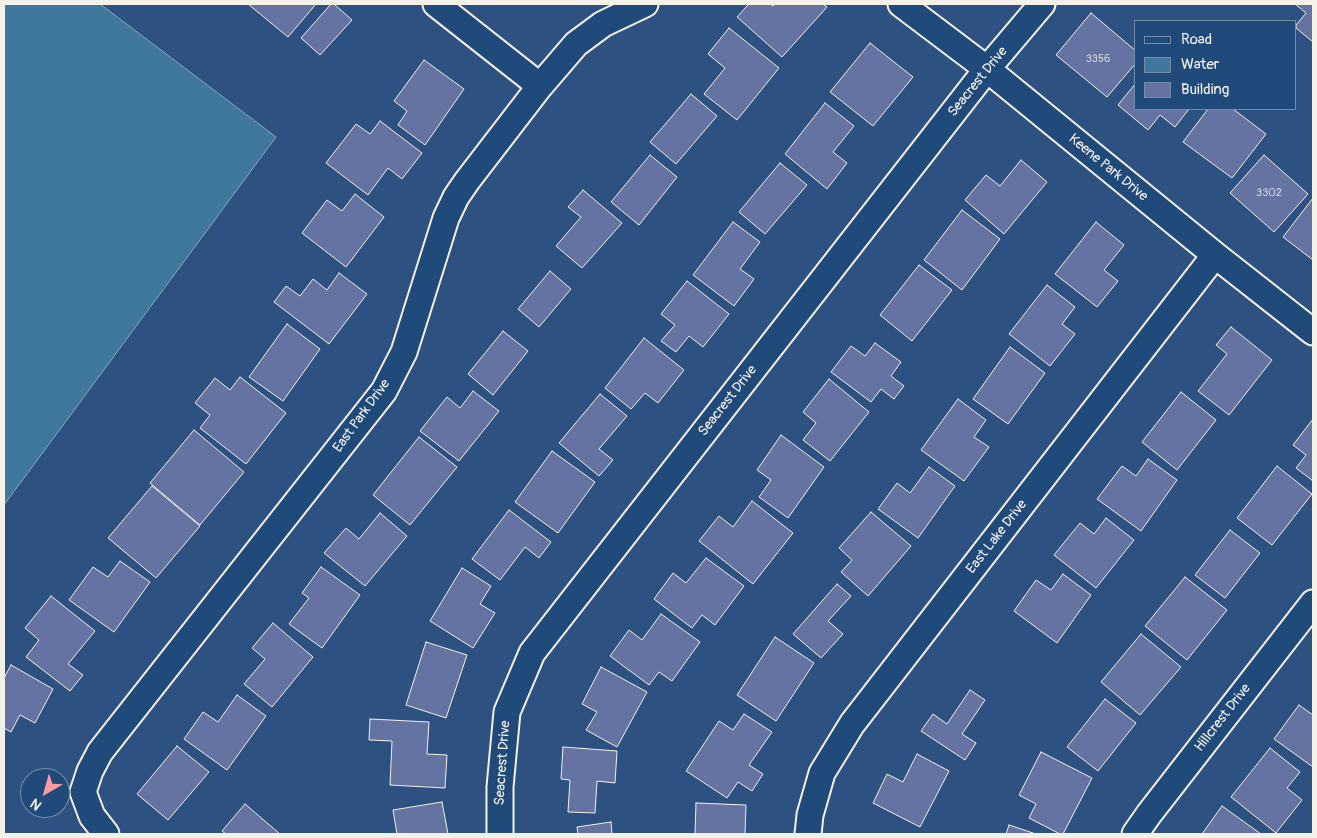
<!DOCTYPE html>
<style>
body{margin:0}
#map{position:relative;width:1317px;height:838px;overflow:hidden;background:#2d5282;font-family:Pangolin,sans-serif}
canvas{display:block}
.frame{position:absolute;inset:0;border:5px solid #f4f1e8;pointer-events:none}
.legend{position:absolute;left:1134px;top:20px;width:162px;height:90px;box-sizing:border-box;background:#1f4a7a;border:1px solid #748da6;margin:0;padding:6px 9px;list-style:none;font-size:15px;color:#f4f1e8}
.legend li{display:flex;align-items:center;gap:10px;height:25px}
.legend b{width:25px;border:1px solid #748da6}
.north{position:absolute;left:20px;top:768px;width:50px;height:50px;box-sizing:border-box;background:#1f4a7a;border:1px solid #748da6;border-radius:50%;rotate:218deg;font-size:14px;font-weight:700;line-height:20px;text-align:center;color:#f4f1e8}
.north::after{content:'';display:block;margin:auto;width:18px;height:22px;background:#ff9aa2;clip-path:polygon(50% 0,100% 100%,50% 72%,0 100%)}
</style>
<div id="map">
<canvas width="1317" height="838"></canvas>
<div class="frame"></div>
<ul class="legend">
<li><b style="height:6px;background:#1f4a7a"></b>Road</li>
<li><b style="height:14px;background:#40779c"></b>Water</li>
<li><b style="height:14px;background:#6473a1"></b>Building</li>
</ul>
<div class="north">N</div>
</div>
<script>
const g = document.querySelector('canvas').getContext('2d');
g.lineJoin = 'round';
function fillPath(path, color) { g.fillStyle = color; g.fill(path, 'evenodd'); }
const shape = rows => new Path2D(rows.map(r => 'M' + r).join(''));
function trace(path, color, width, dash) { g.strokeStyle = color; g.lineWidth = width; g.lineCap = dash ? 'butt' : 'round'; g.setLineDash(dash || []); g.stroke(path); }
function write(font, color, halo, rows, align = 'center') {
  g.font = font + ' Pangolin,sans-serif'; g.lineWidth = 4.5; g.setLineDash([]); g.textBaseline = 'middle'; g.strokeStyle = halo; g.fillStyle = color; for (const [text, x, y, turn = 0] of rows) {
    g.save(); g.translate(x, y); g.rotate((+turn || 0) * Math.PI / 180); g.textAlign = isNaN(turn) ? turn : align; if (halo) g.strokeText(text, 0, 0); g.fillText(text, 0, 0); g.restore();
  }
}
const water = shape([
 [4,4,100,4,276,137,4,505,4,4]
]);
fillPath(water, '#40779c');
trace(water, '#88a8ba', 1);
const building = shape([
 [248,4,316,4,288,37,248,4],
 [331,4,334,4,352,20,320,55,301,38,331,4],
 [749,4,770,4,773,6,775,4,823,4,827,7,782,57,737,17,749,4],
 [1295,4,1313,4,1313,42,1296,28,1296,25,1306,13,1295,4],
 [1091,13,1136,51,1136,63,1107,97,1056,55,1091,13],
 [729,28,779,68,737,120,704,94,725,68,708,54,729,28],
 [870,43,913,77,873,126,830,92,870,43],
 [424,60,464,89,425,145,398,125,407,111,394,101,424,60],
 [1136,83,1136,109,1189,109,1175,127,1160,115,1148,130,1118,105,1136,83],
 [691,94,717,116,676,164,650,142,691,94],
 [825,103,854,126,833,152,847,163,827,189,785,154,825,103],
 [1208,109,1233,109,1266,134,1232,178,1183,142,1208,109],
 [380,121,422,153,402,179,388,168,368,195,326,163,356,124,370,134,380,121],
 [650,155,677,177,639,225,611,202,650,155],
 [1264,155,1308,194,1274,232,1230,193,1264,155],
 [1021,160,1047,182,1004,234,965,200,986,175,1000,186,1021,160],
 [780,163,807,185,765,234,739,212,780,163],
 [583,190,622,223,582,268,556,246,581,217,568,207,583,190],
 [355,194,384,217,346,267,302,233,327,200,342,211,355,194],
 [1313,198,1313,260,1283,237,1313,198],
 [962,210,1000,239,962,290,924,260,962,210],
 [733,222,760,242,740,269,754,279,734,306,693,275,733,222],
 [1096,222,1124,245,1104,270,1118,281,1097,307,1055,274,1096,222],
 [919,265,952,290,912,341,880,315,919,265],
 [550,271,571,289,539,327,518,309,550,271],
 [339,273,367,294,329,344,274,302,286,286,300,296,313,279,327,290,339,273],
 [687,281,729,314,703,347,689,336,676,352,661,341,675,325,661,314,687,281],
 [1047,285,1075,307,1062,324,1075,334,1050,366,1009,334,1047,285],
 [287,324,320,349,283,401,249,377,287,324],
 [1231,327,1272,360,1229,415,1198,391,1227,354,1216,345,1231,327],
 [503,331,528,351,493,395,468,374,503,331],
 [644,338,684,370,658,403,645,393,631,409,605,388,644,338],
 [875,343,901,362,891,376,904,386,894,399,881,389,871,402,831,372,851,346,865,356,875,343],
 [1010,347,1045,373,1008,424,973,399,1010,347],
 [240,377,286,413,246,464,200,428,210,415,195,403,215,378,230,390,240,377],
 [829,379,869,412,830,461,803,440,816,423,803,412,829,379],
 [473,391,499,411,459,461,420,431,447,397,460,408,473,391],
 [1181,392,1216,420,1177,470,1142,442,1181,392],
 [600,394,627,416,599,449,613,460,599,476,559,443,600,394],
 [958,399,986,420,974,437,989,447,964,481,921,450,958,399],
 [1313,419,1313,481,1296,468,1306,455,1293,445,1313,419],
 [194,430,244,472,200,525,150,483,194,430],
 [781,435,824,467,788,518,759,497,771,480,757,470,781,435],
 [419,437,457,467,410,525,373,495,419,437],
 [552,451,595,482,558,533,515,502,552,451],
 [1148,459,1177,480,1141,531,1097,499,1122,466,1136,476,1148,459],
 [1277,466,1312,494,1272,545,1237,518,1277,466],
 [929,467,955,486,918,538,878,509,897,483,910,493,929,467],
 [152,486,200,526,156,578,108,538,152,486],
 [752,501,793,533,753,584,699,541,719,516,733,527,752,501],
 [509,510,551,542,539,558,525,547,500,580,472,559,509,510],
 [871,512,911,546,868,596,841,572,852,560,839,548,871,512],
 [380,513,407,536,365,586,324,553,346,528,359,539,380,513],
 [1106,518,1134,540,1096,588,1054,555,1080,523,1094,534,1106,518],
 [1230,530,1260,553,1225,598,1195,575,1230,530],
 [706,558,744,586,715,625,702,615,692,628,654,599,673,573,686,583,706,558],
 [120,561,150,582,114,632,69,600,93,567,108,577,120,561],
 [321,567,360,595,322,648,289,624,309,598,302,593,321,567],
 [462,568,491,586,480,604,495,613,473,648,430,621,462,568],
 [1063,574,1091,595,1057,643,1014,611,1036,580,1051,590,1063,574],
 [1185,577,1227,610,1187,660,1145,626,1185,577],
 [837,584,851,596,828,621,843,634,821,658,793,634,837,584],
 [51,596,95,631,68,664,83,675,70,691,26,657,39,640,25,628,51,596],
 [661,614,700,642,672,681,659,672,649,685,610,656,629,630,642,640,661,614],
 [273,623,313,657,272,707,244,684,265,659,252,648,273,623],
 [1141,634,1181,667,1140,715,1101,682,1141,634],
 [775,637,814,663,776,721,737,695,775,637],
 [426,642,467,655,446,718,406,705,426,642],
 [11,665,53,689,35,723,20,715,11,732,4,728,4,678,11,665],
 [601,667,647,692,617,747,586,730,597,712,582,704,601,667],
 [970,690,985,700,962,734,976,743,965,760,921,731,933,714,947,724,970,690],
 [237,695,266,716,227,770,184,739,203,712,218,722,237,695],
 [1105,699,1136,723,1098,771,1067,747,1105,699],
 [1299,705,1313,715,1313,767,1274,739,1299,705],
 [744,714,772,732,749,765,763,774,752,791,738,782,727,798,686,771,719,721,733,730,744,714],
 [370,719,429,722,427,754,447,755,445,788,390,785,392,741,369,740,370,719],
 [177,746,209,772,168,820,137,794,177,746],
 [563,747,617,751,615,783,597,781,595,813,568,812,570,780,561,779,563,747],
 [1270,748,1300,772,1287,788,1302,800,1276,833,1231,797,1270,748],
 [1041,752,1092,778,1063,834,1060,834,1029,818,1036,804,1019,795,1041,752],
 [917,754,949,771,920,827,873,803,887,774,903,782,917,754],
 [442,802,448,834,397,834,393,810,442,802],
 [696,803,746,805,745,834,695,834,696,803],
 [245,804,280,834,226,834,222,831,245,804],
 [1222,806,1261,834,1202,834,1222,806],
 [611,822,612,834,578,834,577,827,611,822],
 [1009,825,1036,834,1006,834,1009,825]
]);
fillPath(building, '#6473a1');
trace(building, '#f4f1e8', 1);
const minor = shape([
 [436,4,540,86],
 [901,4,987,69,1215,255,1313,332],
 [106,834,92,816,83,792,90,771,100,752,384,391,404,352,446,218,456,197,467,181,540,86,576,44,603,24,645,4],
 [500,834,500,787,507,712,532,653,987,69,1042,4],
 [808,834,810,815,822,773,852,724,1215,255],
 [1135,834,1149,814,1313,603]
]);
trace(minor, '#f4f1e8', 29);
trace(minor, '#1f4a7a', 25);
write('11px', '#d0d2d6', null, [
 ["3356",1098,59],
 ["3302",1269,193]
]);
write('14px', '#f4f1e8', '#1f4a7a', [
 ["Seacrest Drive",978,82,-51],
 ["Keene Park Drive",1108,168,39],
 ["Seacrest Drive",728,401,-52],
 ["East Park Drive",362,416,-54],
 ["East Lake Drive",997,537,-52],
 ["Hillcrest Drive",1223,718,-52],
 ["Seacrest Drive",503,763,-86]
]);
</script>
